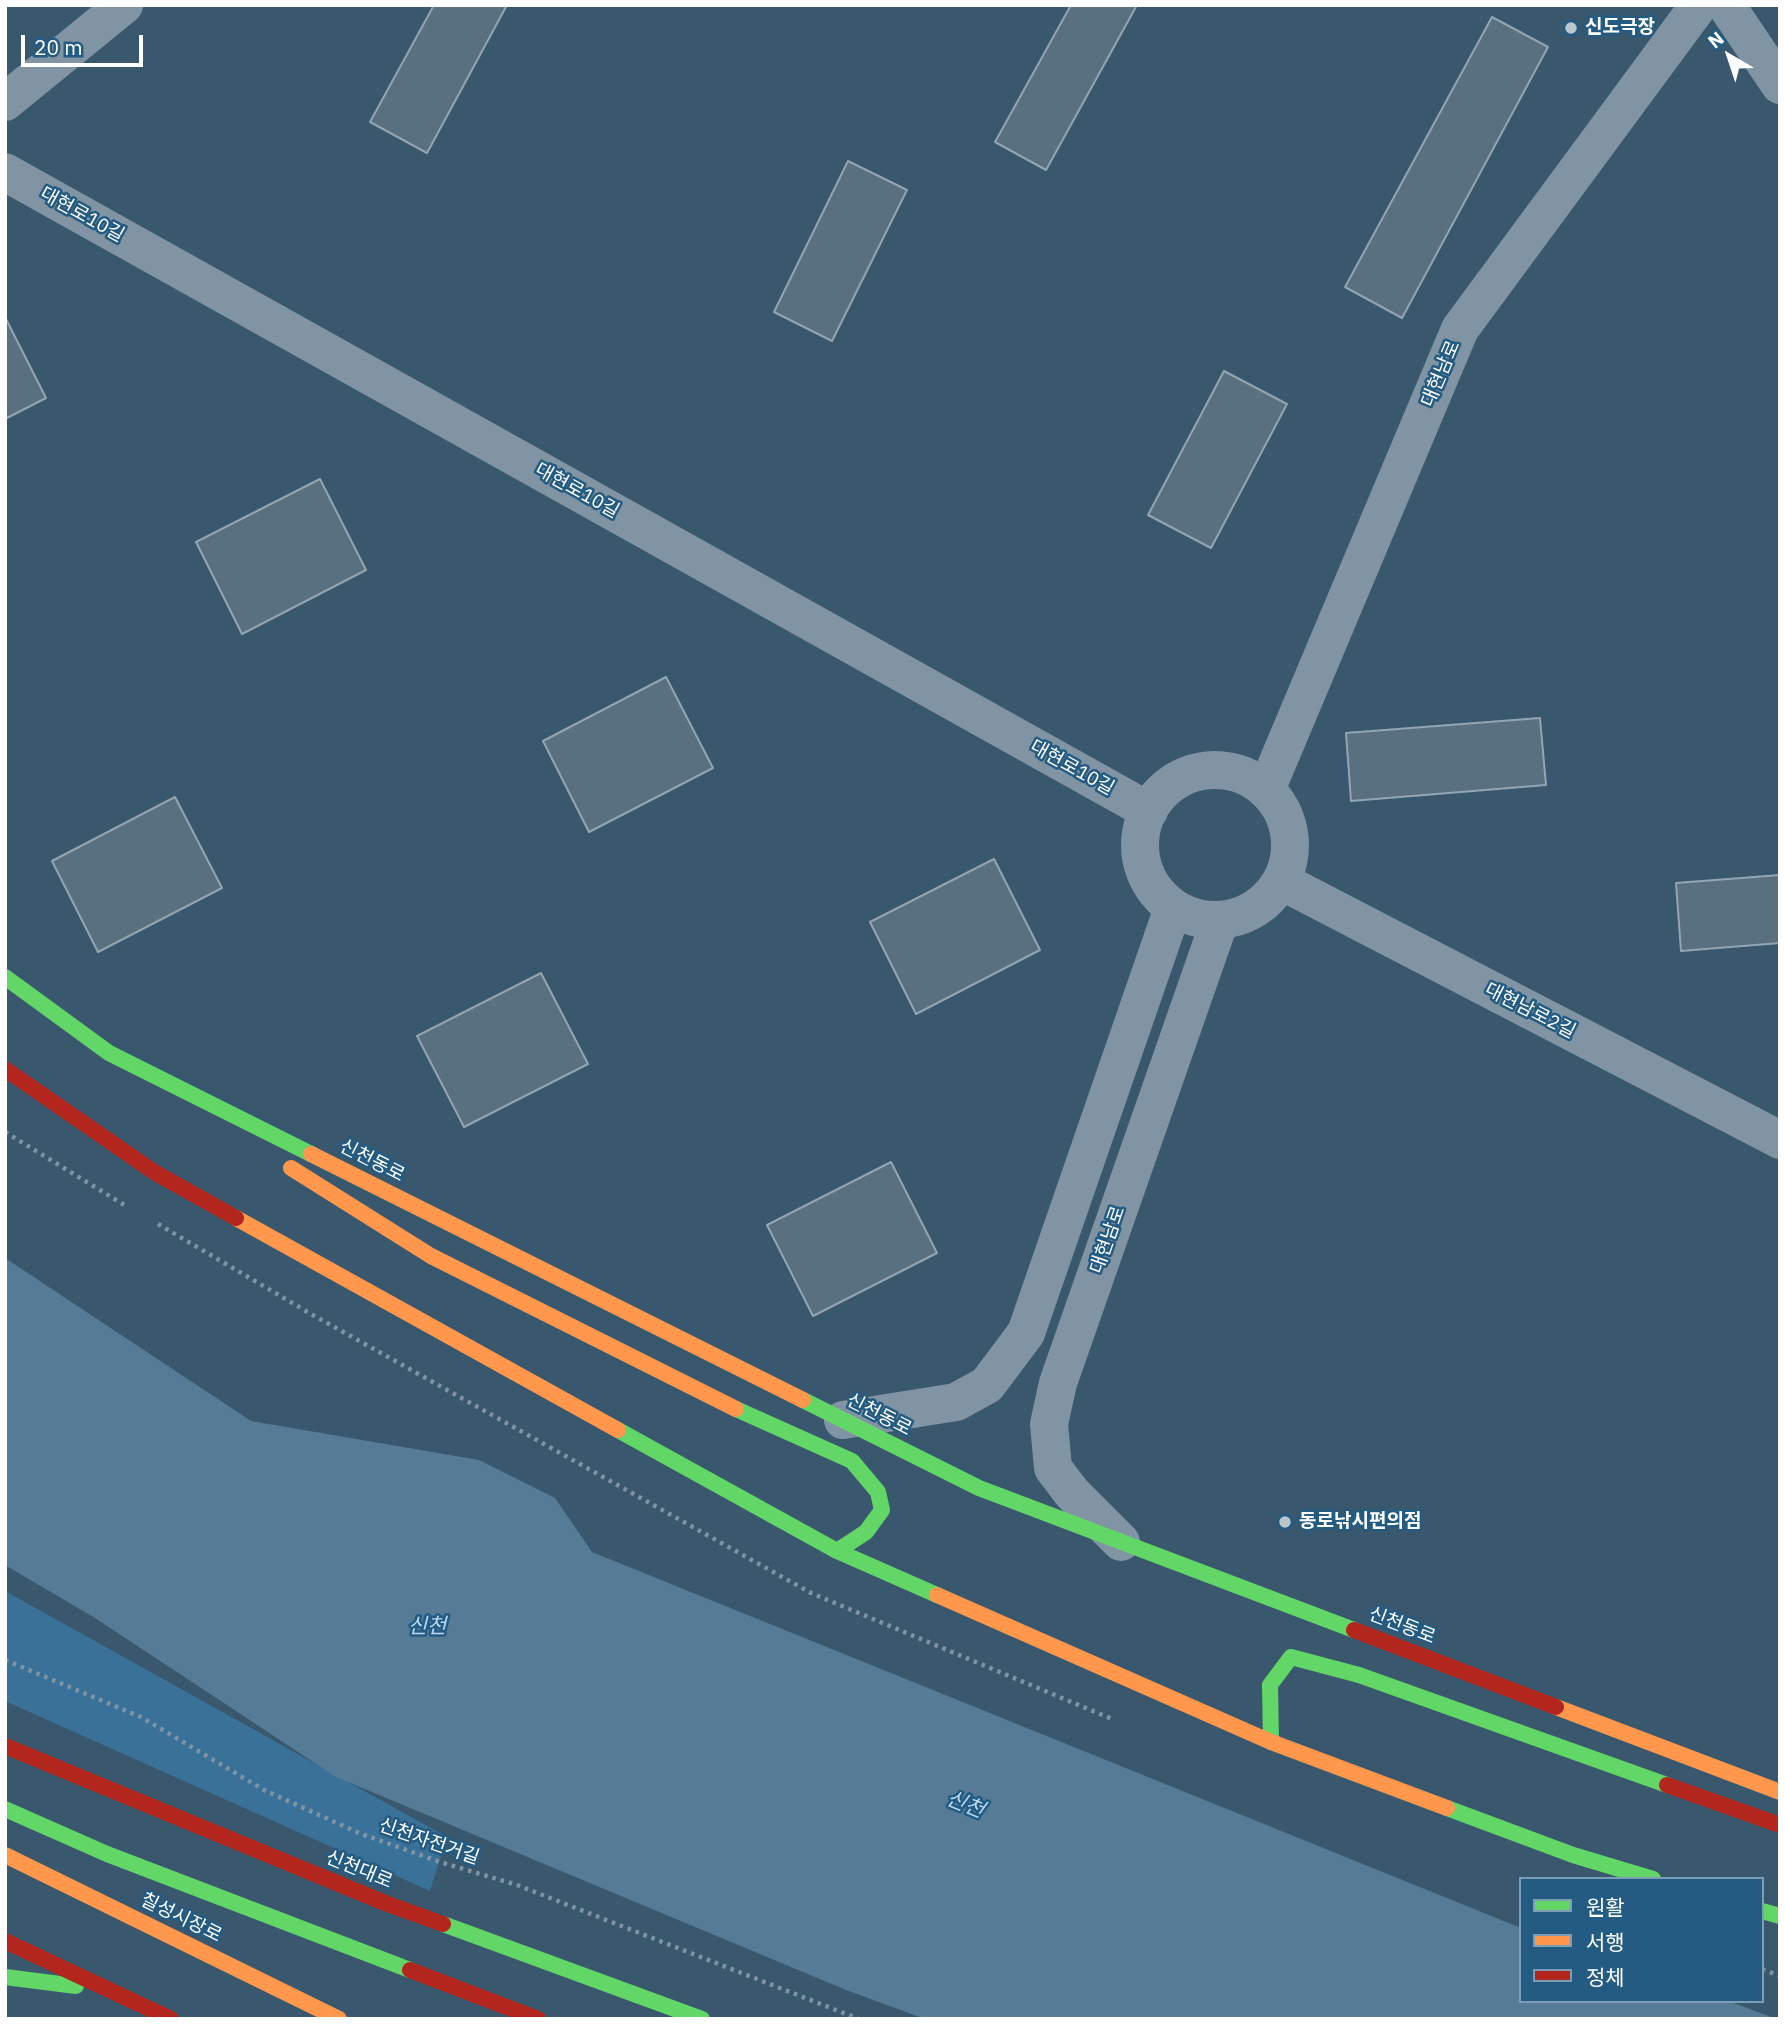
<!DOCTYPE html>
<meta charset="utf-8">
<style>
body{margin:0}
#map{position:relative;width:1785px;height:2024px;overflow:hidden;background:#3a586d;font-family:"IBM Plex Sans","Noto Sans KR",sans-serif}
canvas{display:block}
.frame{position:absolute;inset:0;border:7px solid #fff;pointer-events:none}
.legend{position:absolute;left:1519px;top:1877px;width:245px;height:126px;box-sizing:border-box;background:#245b83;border:2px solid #7c9db5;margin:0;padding:9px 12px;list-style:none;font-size:21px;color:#fff}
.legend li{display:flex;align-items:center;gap:14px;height:35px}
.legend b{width:35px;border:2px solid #7c9db5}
.north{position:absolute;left:1694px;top:21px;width:70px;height:70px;-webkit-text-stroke:5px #245b83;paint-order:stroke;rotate:321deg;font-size:19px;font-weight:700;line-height:28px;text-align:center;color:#fff}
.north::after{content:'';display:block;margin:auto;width:24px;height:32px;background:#fff;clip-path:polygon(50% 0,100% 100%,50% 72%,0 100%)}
.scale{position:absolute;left:21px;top:35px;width:122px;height:32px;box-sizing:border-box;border:4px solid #fff;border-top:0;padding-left:9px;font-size:21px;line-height:24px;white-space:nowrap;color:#fff;-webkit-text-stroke:5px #245b83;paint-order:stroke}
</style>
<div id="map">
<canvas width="1785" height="2024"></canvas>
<div class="frame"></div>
<ul class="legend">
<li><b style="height:9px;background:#63d668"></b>원활</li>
<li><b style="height:9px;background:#ff974d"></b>서행</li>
<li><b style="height:9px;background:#b3261e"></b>정체</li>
</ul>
<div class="north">N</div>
<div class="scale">20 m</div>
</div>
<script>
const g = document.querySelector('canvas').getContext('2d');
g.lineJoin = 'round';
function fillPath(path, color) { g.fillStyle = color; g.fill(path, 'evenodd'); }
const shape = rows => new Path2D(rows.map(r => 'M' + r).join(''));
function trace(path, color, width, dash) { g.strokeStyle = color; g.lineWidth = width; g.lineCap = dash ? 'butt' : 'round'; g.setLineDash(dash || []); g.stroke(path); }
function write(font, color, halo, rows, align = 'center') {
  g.font = font + ' "IBM Plex Sans","Noto Sans KR",sans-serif'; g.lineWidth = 5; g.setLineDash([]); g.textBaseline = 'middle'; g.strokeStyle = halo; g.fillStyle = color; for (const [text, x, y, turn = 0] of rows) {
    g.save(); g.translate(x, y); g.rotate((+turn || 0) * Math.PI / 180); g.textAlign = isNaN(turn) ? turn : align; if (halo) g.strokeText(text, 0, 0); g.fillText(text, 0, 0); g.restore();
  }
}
fillPath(shape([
 [5,1591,447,1837,430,1891,5,1701]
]), '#397199');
fillPath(shape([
 [5,1258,251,1421,479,1460,555,1498,592,1552,1521,1928,1521,2001,1728,2001,1777,2019,925,2019,846,1990,336,1777,95,1618,5,1565]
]), '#557b96');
const building = shape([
 [434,5,507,5,427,153,370,122,434,5],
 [1071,5,1137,5,1046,170,995,142,1071,5],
 [1492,17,1548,47,1402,318,1345,287,1492,17],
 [848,161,907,190,832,341,774,312,848,161],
 [5,317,46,398,5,419,5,317],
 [1224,371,1287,404,1211,548,1148,515,1224,371],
 [320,479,366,570,242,634,196,542,320,479],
 [666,677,713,768,589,832,543,741,666,677],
 [1540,718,1546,785,1351,801,1346,733,1540,718],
 [175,797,222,888,98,952,52,861,175,797],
 [994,859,1040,950,916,1014,870,922,994,859],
 [1780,875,1780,943,1681,951,1676,883,1780,875],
 [541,973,588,1064,464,1127,417,1036,541,973],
 [891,1162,937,1253,813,1316,767,1225,891,1162]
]);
fillPath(building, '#597081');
trace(building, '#93a5b2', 2);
trace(shape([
 [5,1132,126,1206],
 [158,1224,311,1314,811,1593,1112,1719],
 [5,1660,141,1717,264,1790,359,1833,440,1862,517,1885,859,2019],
 [1762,1969,1780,1976]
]), '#8094a3', 4.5, [3.5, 5]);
trace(shape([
 [1726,5,1780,85],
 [5,102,124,5],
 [5,172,1149,811],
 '1140 845a75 75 0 1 1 150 0a75 75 0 1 1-150 0Z',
 [1266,790,1460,329,1699,5],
 [1281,881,1780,1140],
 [843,1420,956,1402,987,1385,1026,1333,1173,908],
 [1121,1542,1072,1493,1053,1468,1049,1424,1058,1383,1220,920]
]), '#8094a3', 38);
trace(shape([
 [5,977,109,1053,311,1154],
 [803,1400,979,1488,1354,1630],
 [736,1409,852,1461,878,1492,882,1510,866,1532,837,1551],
 [618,1430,837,1551,937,1595],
 [1271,1742,1270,1685,1291,1657,1359,1675,1667,1785],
 [1447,1808,1573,1855,1653,1879],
 [5,1809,107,1854,410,1970],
 [1762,1911,1780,1916],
 [443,1924,702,2019],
 [5,1977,76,1986]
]), '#63d668', 16);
trace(shape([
 [311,1154,803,1400],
 [291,1168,431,1256,736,1409],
 [236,1218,618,1430],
 [937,1595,1271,1742,1447,1808],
 [1556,1707,1780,1792],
 [5,1855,339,2019]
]), '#ff974d', 16);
trace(shape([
 [5,1069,154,1172,236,1218],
 [1354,1630,1556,1707],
 [5,1746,385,1903,443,1924],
 [1667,1785,1780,1825],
 [5,1941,171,2019],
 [410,1970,538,2019]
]), '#b3261e', 16);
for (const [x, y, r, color] of [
 [1571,28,7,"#bac5cc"],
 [1285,1522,7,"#bac5cc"]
]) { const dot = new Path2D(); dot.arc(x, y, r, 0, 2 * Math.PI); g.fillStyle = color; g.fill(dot); trace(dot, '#245b83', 2.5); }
write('bold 19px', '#fff', '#245b83', [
 ["신도극장",1585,28],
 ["동로낚시편의점",1299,1522]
], 'left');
write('19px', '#fff', '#245b83', [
 ["대현로10길",82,215,29],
 ["대현남로",1441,374,-67],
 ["대현로10길",577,491,29],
 ["대현로10길",1072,768,29],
 ["대현남로2길",1530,1011,27],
 ["신천동로",372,1161,27],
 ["대현남로",1108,1240,-71],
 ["신천동로",879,1415,27],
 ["신천동로",1402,1626,21],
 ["신천자전거길",429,1842,19],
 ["신천대로",359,1870,22],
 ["칠성시장로",181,1918,26]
]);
write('italic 21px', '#b8d9ef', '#245b83', [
 ["신천",427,1627],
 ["신천",965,1805,22]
]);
</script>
